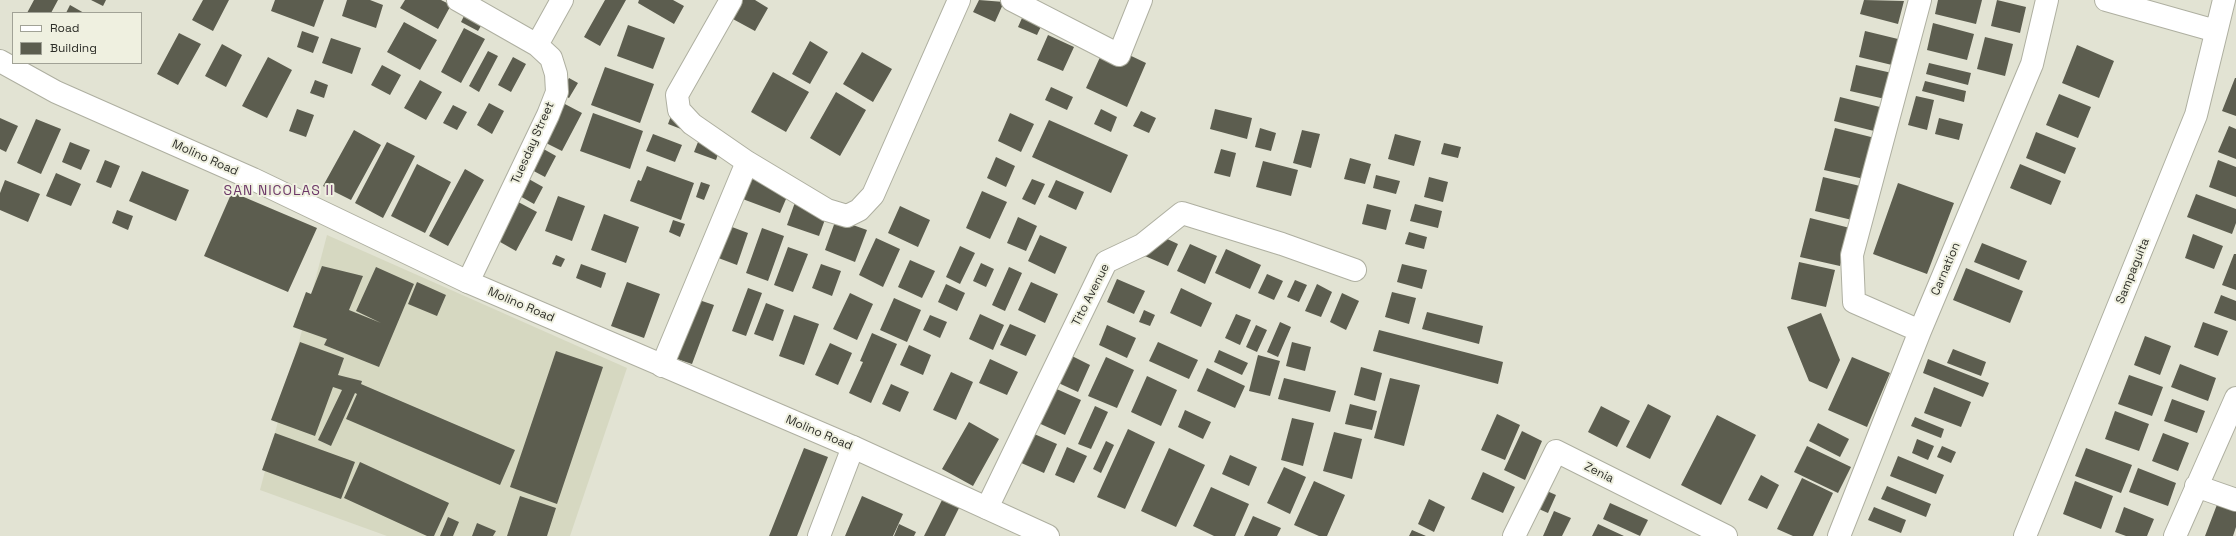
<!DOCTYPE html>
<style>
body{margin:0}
#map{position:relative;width:2236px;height:536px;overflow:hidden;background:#e2e3d3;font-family:"Space Grotesk",sans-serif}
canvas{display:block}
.legend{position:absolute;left:12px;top:12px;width:130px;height:52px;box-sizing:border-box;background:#eff0e0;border:1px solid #a1a296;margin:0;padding:5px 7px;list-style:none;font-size:12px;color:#2d2e28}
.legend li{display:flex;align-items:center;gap:8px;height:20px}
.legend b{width:20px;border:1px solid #a1a296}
</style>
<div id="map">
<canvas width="2236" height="536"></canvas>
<ul class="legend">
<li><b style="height:5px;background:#fff"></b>Road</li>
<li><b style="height:11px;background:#5c5d4f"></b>Building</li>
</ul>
</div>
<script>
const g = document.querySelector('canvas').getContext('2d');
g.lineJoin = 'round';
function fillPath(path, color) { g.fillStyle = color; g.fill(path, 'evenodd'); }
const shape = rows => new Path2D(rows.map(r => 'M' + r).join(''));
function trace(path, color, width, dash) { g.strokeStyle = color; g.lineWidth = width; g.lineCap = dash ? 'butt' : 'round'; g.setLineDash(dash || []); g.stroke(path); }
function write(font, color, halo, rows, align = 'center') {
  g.font = font + ' "Space Grotesk",sans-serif'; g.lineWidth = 4; g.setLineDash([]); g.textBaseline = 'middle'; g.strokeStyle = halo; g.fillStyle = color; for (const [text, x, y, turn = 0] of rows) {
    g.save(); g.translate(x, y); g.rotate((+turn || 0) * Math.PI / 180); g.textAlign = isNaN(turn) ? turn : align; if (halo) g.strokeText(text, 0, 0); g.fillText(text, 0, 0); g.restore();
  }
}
fillPath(shape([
 [327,235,627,368,570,536,387,536,260,490]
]), '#d6d8c1');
fillPath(shape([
 [34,0,58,0,51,13,27,13],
 [91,0,106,0,103,6],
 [203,0,229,0,213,31,192,20],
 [275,0,324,0,314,27,271,11],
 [347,0,370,0,383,5,376,28,342,16],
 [405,0,441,0,451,5,438,29,400,8],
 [605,0,626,0,600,46,584,37],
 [639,0,673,0,684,6,674,24,638,3],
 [741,0,755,0,768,8,755,31,731,18],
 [979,0,1004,2,995,22,973,12],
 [1864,0,1904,1,1898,24,1860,14],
 [1938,0,1982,0,1976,24,1935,14],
 [1997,0,2026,7,2020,33,1991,26],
 [470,4,488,14,478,31,461,22],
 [70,5,84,13,66,13],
 [1026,9,1045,18,1037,35,1018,27],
 [404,22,437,40,420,70,387,52],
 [1933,23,1974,34,1967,60,1927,50],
 [628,25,665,38,653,69,617,56],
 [464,28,485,39,461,83,441,72],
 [302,31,319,37,313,53,297,47],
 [1865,31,1898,39,1892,65,1859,57],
 [179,33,201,44,178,85,157,74],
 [1048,35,1074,47,1063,71,1037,60],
 [1985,37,2013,44,2005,76,1977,69],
 [331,38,361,48,352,74,322,63],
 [810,41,828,52,810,84,792,74],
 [222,44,242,55,226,87,205,76],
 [1106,44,1146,63,1127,107,1086,88],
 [2077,45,2114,61,2099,98,2062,83],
 [488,51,498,56,479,92,469,86],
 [862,52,892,69,873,102,843,84],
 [268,57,292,70,267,118,242,106],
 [513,57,526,64,511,92,498,85],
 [1929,63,1971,73,1968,85,1926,74],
 [382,65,401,75,390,95,371,85],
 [1856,65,1892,73,1885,99,1850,91],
 [605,67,654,84,640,123,591,105],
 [773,72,809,92,786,132,751,112],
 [569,78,578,83,569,98,560,93],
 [2235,78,2236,78,2236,116,2222,111],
 [315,80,328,85,324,98,310,93],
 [420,80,442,92,426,120,404,108],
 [1925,81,1966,91,1964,102,1922,91],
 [1051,87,1073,97,1067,110,1045,100],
 [836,92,866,110,840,156,810,138],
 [2059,94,2091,107,2078,138,2046,125],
 [1916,96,1934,100,1927,130,1908,125],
 [1840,97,1880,107,1874,131,1834,121],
 [489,103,504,111,492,134,477,125],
 [563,103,582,113,562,151,542,141],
 [453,105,467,112,457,130,443,123],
 [297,109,314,115,306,137,289,131],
 [1101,109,1117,117,1111,132,1094,124],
 [1215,109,1252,118,1247,139,1210,129],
 [1141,111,1156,118,1149,133,1133,126],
 [593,113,643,131,630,169,580,151],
 [1010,113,1034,124,1021,152,998,141],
 [671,116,694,134,668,124],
 [0,118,18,126,6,152,0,149],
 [1939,118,1963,124,1959,140,1935,134],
 [36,119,61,129,41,174,17,163],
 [1049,120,1128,155,1111,193,1032,157],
 [2229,126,2236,129,2236,159,2218,152],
 [1260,128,1276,133,1271,151,1255,147],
 [1835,128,1875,138,1864,179,1824,170],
 [354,130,381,145,351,200,323,186],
 [1302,130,1320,134,1311,168,1293,163],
 [2036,132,2076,148,2065,174,2026,158],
 [653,134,682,145,675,162,646,151],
 [1395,134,1421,141,1414,166,1388,159],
 [700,137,721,145,716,160,694,152],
 [70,142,90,150,81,170,62,162],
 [387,142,415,156,383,218,355,203],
 [1444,143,1461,147,1458,158,1441,154],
 [540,147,556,156,545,177,528,168],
 [1221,149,1236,153,1230,177,1214,173],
 [996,157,1015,166,1006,187,987,178],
 [1350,158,1371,164,1365,184,1344,179],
 [105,160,120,166,111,188,96,182],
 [2218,160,2236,167,2236,197,2209,187],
 [1263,161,1298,170,1291,196,1256,187],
 [417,164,451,182,425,233,391,216],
 [2020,164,2061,181,2051,205,2010,188],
 [647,166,694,183,681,220,630,201,638,180,641,181],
 [465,169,484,180,448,246,429,236],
 [142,171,189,190,176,221,129,201],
 [56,173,81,184,71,206,46,196],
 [1376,175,1400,181,1396,194,1373,188],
 [748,177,789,192,780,213,740,198],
 [1429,177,1448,182,1443,202,1424,197],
 [1823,177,1860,186,1852,220,1815,211],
 [527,178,543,187,534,204,518,195],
 [1032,179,1045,184,1035,205,1022,199],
 [5,180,40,194,28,222,0,210,0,193],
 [1056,180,1084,192,1076,210,1048,197],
 [701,182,710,185,704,200,696,197],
 [1898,183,1954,203,1927,274,1873,254],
 [799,191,831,203,819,236,787,225],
 [982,191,1007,202,990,239,966,228],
 [232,192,317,228,288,292,204,256],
 [2196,194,2236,209,2236,223,2232,234,2187,217],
 [507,196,537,212,516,251,486,234],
 [558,196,585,206,572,241,545,231],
 [1367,204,1391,210,1386,230,1362,224],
 [1415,204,1442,211,1438,228,1410,221],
 [900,206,930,220,918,247,888,233],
 [117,210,133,216,128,230,112,223],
 [604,214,639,227,626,263,591,250],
 [1018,217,1037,226,1026,251,1007,243],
 [1810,218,1850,228,1840,266,1800,257],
 [836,219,867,230,855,262,825,250],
 [673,220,685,224,680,237,669,232],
 [724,224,748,233,737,265,713,256],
 [762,228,784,236,768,281,746,273],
 [1148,230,1178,244,1168,266,1138,253],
 [1409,232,1427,237,1424,249,1405,244],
 [2193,234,2223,246,2214,269,2185,258],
 [1040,235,1067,247,1055,274,1028,261],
 [876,238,900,249,883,287,859,275],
 [1982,243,2027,261,2019,280,1974,262],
 [1190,244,1217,256,1205,284,1177,271],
 [960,246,975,253,960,284,946,277],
 [788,247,808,254,793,292,774,285],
 [1226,249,1261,265,1250,289,1215,273],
 [2234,254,2236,254,2236,290,2222,285],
 [556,255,565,259,561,267,552,264],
 [910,260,935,271,922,298,898,287],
 [1799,262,1835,270,1826,307,1791,299],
 [981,263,994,269,986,287,973,281],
 [581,264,606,273,601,288,576,278],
 [821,264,841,271,832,296,812,288],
 [1402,264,1427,270,1422,289,1397,282],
 [322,266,363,276,349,310,381,323,356,311,376,267,414,284,379,367,324,345,327,339,293,327,306,292,311,294],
 [1009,267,1022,273,1005,311,992,305],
 [1966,268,2023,291,2010,323,1953,300],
 [1267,274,1283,281,1274,300,1258,293],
 [1117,279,1145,291,1134,314,1107,302],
 [1295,280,1307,285,1299,302,1287,297],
 [417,282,446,295,437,316,408,304],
 [627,282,660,294,644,338,611,326],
 [1031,282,1058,294,1045,323,1018,310],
 [946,284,965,293,957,311,938,302],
 [1317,284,1332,292,1321,317,1305,311],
 [748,288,762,293,746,336,732,331],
 [1181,288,1212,303,1201,327,1170,313],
 [1392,292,1416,298,1409,324,1385,317],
 [850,293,873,304,857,340,833,329],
 [1342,293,1359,301,1346,330,1330,322],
 [2221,295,2236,301,2236,321,2214,313],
 [894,298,921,310,907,342,880,330],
 [696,299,714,305,692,364,674,358],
 [766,303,784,310,773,341,754,334],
 [1144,310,1155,315,1150,326,1139,322],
 [1427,312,1483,326,1479,344,1422,329],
 [1821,313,1840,360,1827,389,1809,381,1787,327],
 [980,314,1004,325,993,350,969,339],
 [1236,314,1251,320,1240,345,1225,338],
 [794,315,819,324,804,365,779,356],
 [930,315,947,322,940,338,923,330],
 [1280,322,1291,327,1278,357,1267,352],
 [2203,322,2228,331,2218,356,2194,347],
 [1010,324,1036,335,1026,356,1000,345],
 [1107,325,1136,338,1127,358,1099,345],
 [1256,325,1267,330,1257,352,1246,347],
 [1379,330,1503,362,1498,384,1373,351],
 [872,333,897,344,871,403,849,393,863,362,860,361],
 [2145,336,2171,346,2160,375,2134,365],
 [300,342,344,358,338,375,362,381,361,384,515,450,500,485,346,419,357,394,355,393,331,446,318,440,342,390,333,387,315,436,271,420],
 [1158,342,1198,360,1189,379,1149,361],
 [1292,342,1311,347,1305,371,1286,366],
 [830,343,852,353,838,385,815,375],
 [909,345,931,355,923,375,900,365],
 [1953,349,1986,362,1981,376,1947,363],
 [1219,350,1248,363,1242,375,1214,362],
 [556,351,603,367,557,504,510,487],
 [1064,352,1090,365,1078,392,1052,380],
 [1258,355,1280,361,1270,396,1249,391],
 [1106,357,1134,370,1117,408,1088,396],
 [1852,357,1890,373,1867,427,1828,410],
 [990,359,1018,372,1007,395,979,383],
 [1928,359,1989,383,1983,397,1923,373],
 [2180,364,2216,378,2208,401,2171,387],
 [1361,367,1382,373,1375,401,1354,395],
 [1207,368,1245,386,1235,408,1197,391],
 [951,372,973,382,956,420,933,410],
 [2129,375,2163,387,2152,416,2118,404],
 [1147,376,1177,390,1161,426,1131,412],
 [1284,378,1336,391,1330,412,1278,399],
 [1390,378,1420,385,1404,446,1374,438],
 [891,384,909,392,900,412,882,404],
 [1050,386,1081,400,1065,435,1034,421],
 [1934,387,1971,402,1961,427,1924,413],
 [2172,399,2205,411,2197,433,2164,421],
 [1350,404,1377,411,1372,430,1345,424],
 [1648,404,1671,416,1650,459,1626,447],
 [1095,406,1108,412,1091,449,1078,444],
 [1601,406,1630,421,1617,447,1588,432],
 [1185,410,1211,422,1203,439,1178,427],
 [2115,411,2149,424,2139,451,2105,439],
 [1497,414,1520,425,1505,460,1481,450],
 [1717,415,1756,435,1721,505,1681,485],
 [1915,417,1944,429,1941,438,1911,426],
 [1292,418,1314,423,1303,466,1281,460],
 [969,422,999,439,973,486,942,469],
 [1818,423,1849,439,1840,457,1809,441],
 [1023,429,1057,444,1044,473,1010,458],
 [1128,429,1155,442,1125,509,1097,497],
 [1522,431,1542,441,1525,480,1504,470],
 [1334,432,1362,439,1352,479,1323,471],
 [275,433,355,462,341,499,262,470],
 [2163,433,2189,443,2178,471,2152,461],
 [1917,439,1934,446,1928,460,1912,453],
 [1106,441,1114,445,1101,473,1093,469],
 [1807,446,1851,467,1838,493,1794,472],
 [1942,446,1956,452,1951,463,1937,457],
 [1067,447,1087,456,1074,483,1055,475],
 [804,448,828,457,797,536,769,536],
 [1169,448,1205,465,1176,527,1141,511],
 [2086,448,2132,465,2121,493,2075,476],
 [1230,455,1257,467,1249,486,1222,474],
 [1898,456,1944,475,1936,494,1890,476],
 [360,462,449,503,434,536,427,536,344,498],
 [1284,467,1306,477,1290,514,1267,503],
 [2138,468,2176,483,2168,506,2129,492],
 [1483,472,1515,487,1503,513,1471,499],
 [1761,475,1779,485,1767,509,1748,500],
 [1802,478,1833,493,1813,536,1793,536,1777,529],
 [1314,481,1345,495,1327,536,1319,536,1294,525],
 [2075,481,2113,496,2101,529,2063,514],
 [1887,486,1931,504,1926,517,1881,499],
 [1211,487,1249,504,1235,536,1214,536,1193,526],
 [1540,488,1556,495,1548,513,1532,506],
 [520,496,556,508,547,536,507,536],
 [862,496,903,514,893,536,845,536],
 [1429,499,1445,507,1434,532,1418,524],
 [942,500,959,508,945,536,924,536],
 [2218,502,2236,509,2236,527,2233,536,2205,536],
 [1610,503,1648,520,1640,536,1603,519],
 [1874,507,1906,520,1901,533,1868,520],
 [2124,507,2154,519,2147,536,2126,536,2115,532],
 [1554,511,1571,518,1562,536,1543,536],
 [1253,516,1281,528,1277,536,1244,536],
 [448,517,459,522,453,536,440,536],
 [477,523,496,531,493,536,472,536],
 [899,524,916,532,914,536,894,536],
 [1598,524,1624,536,1592,536],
 [1412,530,1426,536,1409,536]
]), '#5c5d4f');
const minor = shape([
 [458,0,537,45,551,58,556,74,557,92,548,115,468,282],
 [731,0,677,95,679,110,692,124,747,162,827,210,847,216,859,210,873,195,959,0],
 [1012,0,1119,55,1141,0],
 [2106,0,2216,31],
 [537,45,562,0],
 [1920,331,1854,302,1852,255,1920,0],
 [662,366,747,162],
 [2196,486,2236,500],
 [987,508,1106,262,1142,245,1182,213,1282,244,1355,270],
 [819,536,853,447],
 [1514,536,1556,451,1726,536],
 [1839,536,1920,331,2032,64,2047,0],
 [2025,536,2196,115,2224,0],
 [2175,536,2236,398]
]);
const secondary = shape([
 [0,61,56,92,253,179,468,282,853,447,1048,536]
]);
trace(minor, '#aeafa0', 24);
trace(secondary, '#aeafa0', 24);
trace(minor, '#fff', 22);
trace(secondary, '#fff', 22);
write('12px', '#2d2e28', '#eff0e0', [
 ["Tuesday Street",533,143,-66],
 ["Molino Road",205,158,24],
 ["Carnation",1946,269,-67],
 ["Sampaguita",2133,271,-68],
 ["Tito Avenue",1091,295,-63],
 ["Molino Road",521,305,23],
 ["Molino Road",819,433,23],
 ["Zenia",1599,473,26]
]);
g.letterSpacing = '1px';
write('14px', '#6d3868', '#eff0e0', [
 ["SAN NICOLAS II",279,191]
]);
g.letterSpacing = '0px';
</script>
